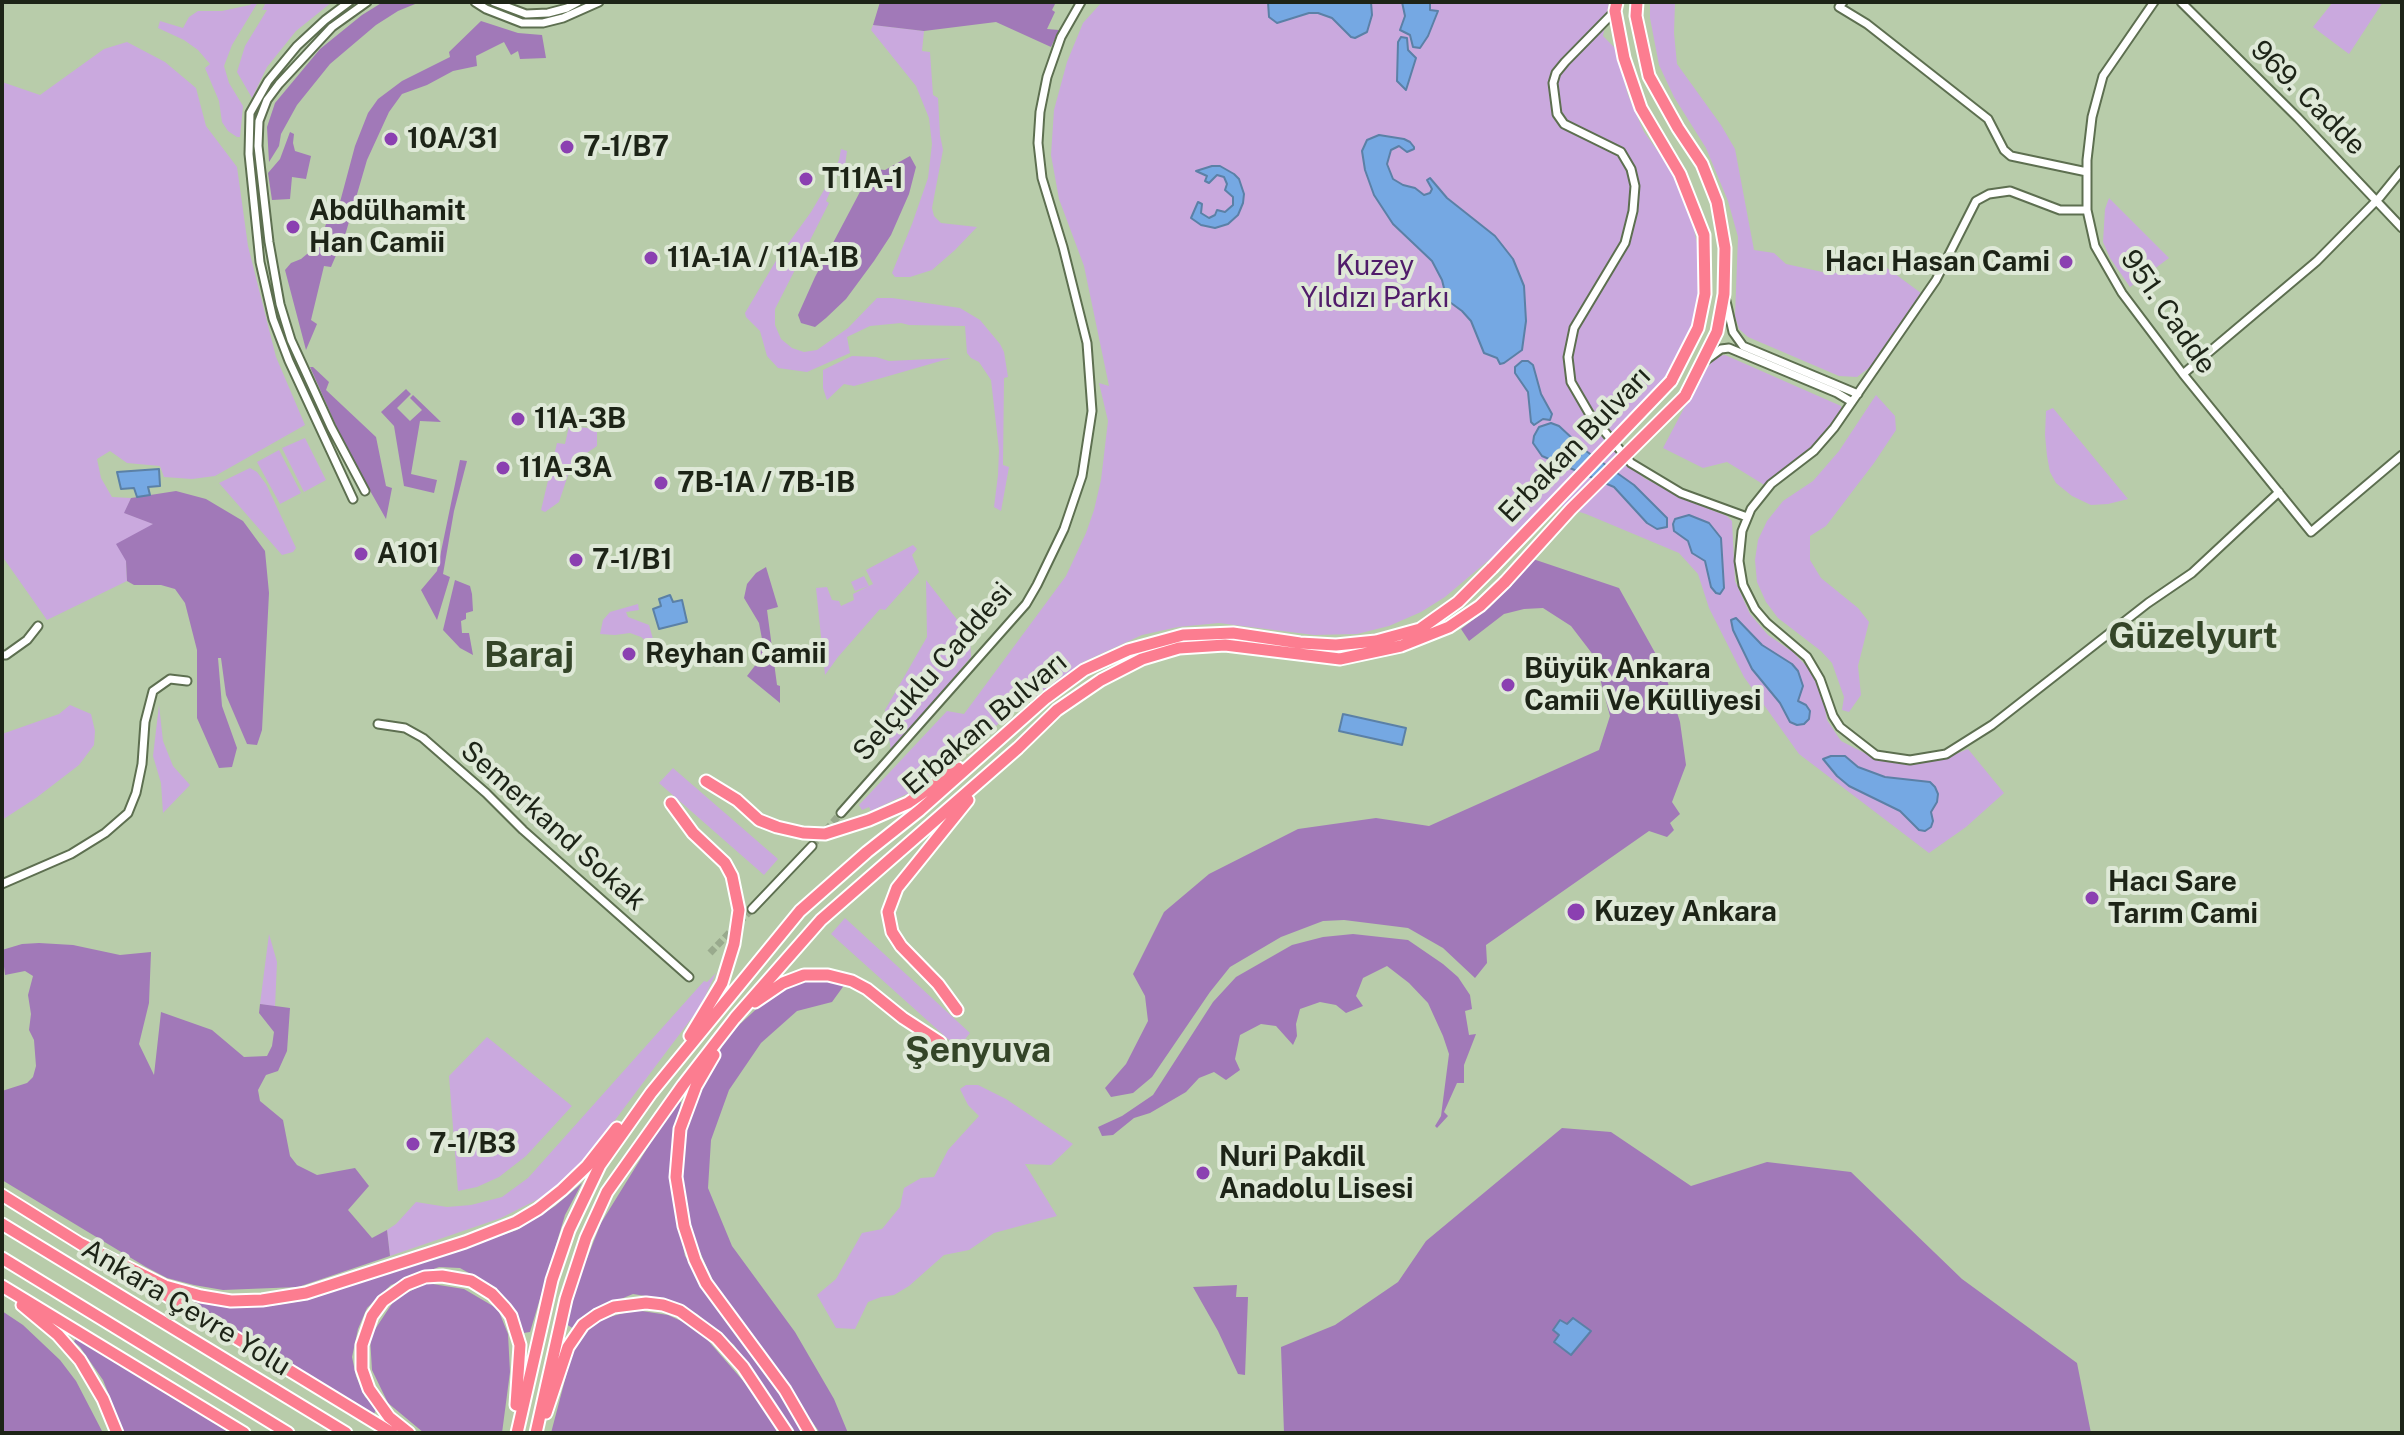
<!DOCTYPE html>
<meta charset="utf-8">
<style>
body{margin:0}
#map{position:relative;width:2404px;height:1435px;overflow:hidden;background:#b8ccaa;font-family:"Public Sans",sans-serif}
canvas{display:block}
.frame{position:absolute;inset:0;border:4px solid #1d2417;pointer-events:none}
</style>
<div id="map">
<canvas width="2404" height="1435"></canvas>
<div class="frame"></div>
</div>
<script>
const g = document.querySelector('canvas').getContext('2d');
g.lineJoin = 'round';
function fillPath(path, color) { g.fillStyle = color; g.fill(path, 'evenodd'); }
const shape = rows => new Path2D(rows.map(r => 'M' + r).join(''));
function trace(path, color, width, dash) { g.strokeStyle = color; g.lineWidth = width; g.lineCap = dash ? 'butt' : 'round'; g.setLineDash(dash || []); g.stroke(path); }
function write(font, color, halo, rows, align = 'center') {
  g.font = font + ' "Public Sans",sans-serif'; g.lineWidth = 8; g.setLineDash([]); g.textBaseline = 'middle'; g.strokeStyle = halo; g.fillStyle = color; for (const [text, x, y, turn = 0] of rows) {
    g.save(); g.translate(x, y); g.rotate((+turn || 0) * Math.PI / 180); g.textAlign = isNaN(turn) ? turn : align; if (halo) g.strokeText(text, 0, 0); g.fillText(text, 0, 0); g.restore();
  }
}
fillPath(shape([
 [253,2,258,2,232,45,224,66,229,83,243,106,240,137,237,137,228,131,222,122,219,101,205,68,210,64,198,50,184,40,158,28,160,21,183,28,189,17,198,11,222,11,250,5],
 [266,2,332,2,296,31,267,67,252,98,237,72,245,46,267,10,262,10],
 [1102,2,1609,2,1603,36,1615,48,1628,95,1644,132,1675,175,1690,211,1698,248,1700,274,1699,294,1691,327,1680,353,1662,384,1607,442,1644,478,1691,502,1727,516,1732,521,1735,581,1750,614,1768,635,1793,652,1811,671,1824,702,1827,720,1841,741,1880,761,1938,761,1968,749,2004,793,1966,827,1929,853,1799,754,1744,677,1709,608,1698,574,1679,553,1586,514,1548,502,1522,532,1445,597,1421,612,1389,626,1357,634,1314,635,1219,623,1178,627,1142,635,1083,662,1006,718,911,792,871,811,869,807,862,810,859,805,947,711,964,714,1066,576,1086,533,1094,510,1101,480,1108,421,1099,383,1109,386,1084,266,1059,199,1051,155,1054,110,1067,62,1083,23],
 [1650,2,1675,2,1674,33,1677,64,1721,125,1735,149,1754,250,1774,253,1786,264,1827,273,1857,272,1876,260,1921,293,1870,367,1857,377,1839,376,1748,337,1739,329,1735,316,1738,237,1728,201,1706,148,1674,97,1659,65,1650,18],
 [2333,2,2383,2,2349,54,2313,27],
 [873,25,924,31,922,51,930,52,933,95,938,98,940,135,943,150,932,208,934,216,941,223,977,227,955,250,932,270,910,277,895,277,892,273,912,224,928,178,932,144,929,118,916,86,871,30],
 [127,42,165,62,196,88,206,126,237,167,248,246,276,357,305,425,215,476,192,479,164,477,160,466,127,463,110,451,97,459,101,478,112,497,131,498,125,513,154,524,126,560,127,581,47,620,2,556,2,82,40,95,104,49],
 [841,149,847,151,844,173,839,173,837,176,826,201,829,203,775,309,775,325,781,339,792,348,804,352,817,350,848,328,877,298,892,298,960,308,980,320,1000,344,1004,352,1008,377,1004,378,1003,465,1009,467,1001,511,994,507,998,475,999,450,991,380,979,362,971,358,967,353,965,326,909,325,901,323,870,326,847,337,850,353,807,372,778,368,767,356,760,331,746,317,745,313,777,259,811,212,824,190,839,160],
 [2109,198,2169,258,2130,287,2110,258,2103,242,2105,209],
 [1725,355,1841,406,1842,410,1825,441,1766,486,1727,462,1703,468,1663,448,1702,374,1717,356],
 [852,356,876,357,889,361,951,358,854,386,844,384,827,400,823,388,823,370],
 [1876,395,1895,416,1896,430,1874,463,1826,526,1810,536,1810,560,1821,578,1858,608,1869,622,1858,666,1861,695,1849,712,1842,710,1844,697,1832,663,1821,651,1778,618,1766,602,1757,582,1755,560,1758,540,1767,521,1783,501,1813,481,1839,451],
 [2053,408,2128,499,2108,504,2091,505,2072,496,2056,483,2050,472,2047,456,2045,435,2046,411],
 [569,426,597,429,597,446,572,463,559,502,545,512,541,510,557,443,565,444],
 [305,438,326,480,304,492,282,448],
 [279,450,301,493,280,504,257,462],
 [250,468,257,472,266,484,296,548,293,552,282,555,219,483],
 [913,545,917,549,912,555,919,572,885,610,880,609,838,657,825,675,816,588,827,587,832,600,839,601,841,606,854,600,853,594,869,586,855,591,851,582,864,576,869,586,873,584,866,570],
 [926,580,970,636,971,657,891,751,885,710,927,637],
 [638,604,639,610,626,612,628,617,649,625,653,639,663,640,666,657,651,656,647,642,641,637,630,633,615,635,600,634,603,620,610,612],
 [70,705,91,714,95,731,94,745,79,765,36,798,2,820,2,734,59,714],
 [159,705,163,741,173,766,190,785,163,813,161,783,153,756],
 [673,768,778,859,764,875,659,783],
 [845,918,970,1033,958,1048,831,934],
 [269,934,277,962,275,1007,260,1004],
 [716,973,700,1007,585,1160,558,1189,501,1218,390,1256,387,1230,396,1224,416,1202,447,1207,471,1205,502,1197,528,1178,704,981,707,982],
 [487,1037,572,1106,526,1156,499,1177,477,1187,458,1191,449,1076],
 [966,1085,978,1085,1006,1099,1073,1144,1051,1165,1025,1164,1057,1216,994,1233,969,1250,944,1255,909,1286,894,1295,881,1297,868,1302,855,1329,836,1328,817,1295,836,1279,862,1233,882,1229,900,1207,904,1188,921,1178,934,1177,948,1150,979,1116,968,1105,960,1089]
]), '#caa9de');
fillPath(shape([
 [383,2,420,2,398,11,376,25,330,64,297,105,281,134,279,146,269,162,267,127,275,103,320,49,362,15],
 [880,2,1056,2,1052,10,1055,12,1047,29,1059,30,1051,47,996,22,924,31,873,25],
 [481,21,518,33,542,35,546,58,520,59,518,51,511,55,504,42,476,56,477,66,453,71,427,85,402,94,389,112,367,160,346,232,331,267,324,266,311,320,317,324,306,350,285,270,291,263,301,259,313,249,323,233,328,218,336,217,355,146,368,113,378,99,402,81,450,57,449,52],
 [290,132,294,134,293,143,295,151,311,156,306,179,292,177,290,199,272,200,268,173,280,159],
 [910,156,916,167,909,194,891,235,874,261,846,299,826,318,815,327,801,323,798,315,815,277,862,188,867,168,885,170],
 [310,367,313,367,329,382,326,390,376,437,386,486,392,488,386,519,347,450],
 [406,389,411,394,397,408,410,421,422,410,410,398,413,395,441,422,420,421,411,474,437,480,434,493,404,486,394,426,381,412],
 [460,460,467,461,454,511,443,574,450,577,437,620,421,590,437,571],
 [176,491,206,499,243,521,265,551,269,593,262,730,257,745,247,744,226,695,221,658,218,658,222,706,237,748,232,767,219,768,197,718,197,650,185,603,175,589,161,585,134,585,127,581,126,561,116,544,153,524,124,513,131,498],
 [1533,559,1619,588,1663,667,1680,722,1686,765,1672,802,1680,814,1670,823,1674,830,1667,837,1649,831,1486,945,1487,963,1475,978,1443,948,1408,928,1344,920,1323,921,1281,937,1230,967,1210,992,1152,1077,1133,1093,1111,1097,1105,1088,1126,1064,1148,1021,1145,996,1133,974,1164,912,1209,874,1298,829,1376,818,1429,826,1599,750,1610,716,1594,656,1571,626,1543,608,1524,609,1504,614,1469,641,1461,629,1490,607],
 [766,567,778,607,767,610,777,685,780,686,780,703,747,676,757,663,762,639,759,623,744,598,747,584,756,573],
 [455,580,470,586,472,594,473,611,466,613,466,619,461,621,462,633,469,633,473,655,460,648,443,630],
 [1353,934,1408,940,1443,964,1458,977,1470,995,1472,1009,1465,1011,1469,1035,1476,1034,1464,1065,1464,1083,1457,1083,1444,1112,1448,1116,1437,1128,1435,1126,1441,1116,1449,1054,1443,1036,1428,1003,1409,983,1387,966,1363,978,1356,996,1363,1006,1346,1013,1336,1005,1320,1002,1300,1009,1296,1024,1297,1036,1293,1045,1276,1026,1261,1024,1240,1035,1235,1059,1240,1070,1226,1080,1214,1072,1199,1078,1186,1092,1150,1113,1134,1118,1113,1135,1102,1136,1098,1127,1122,1116,1153,1095,1213,1002,1236,977,1292,945,1323,937],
 [39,943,73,945,120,955,151,952,149,1003,139,1044,154,1075,161,1012,212,1030,244,1057,267,1056,272,1046,274,1032,259,1013,260,1004,290,1008,287,1051,278,1071,266,1075,258,1090,260,1101,283,1120,290,1156,297,1165,317,1175,355,1168,369,1186,348,1210,372,1238,387,1230,390,1256,298,1287,223,1290,194,1285,167,1278,146,1267,2,1180,2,1091,27,1083,33,1077,36,1066,34,1040,29,1030,31,1014,28,995,33,976,25,971,5,975,2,950,22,944],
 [822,979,845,984,832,1002,797,1011,761,1043,729,1090,711,1140,708,1188,732,1246,795,1332,834,1399,848,1433,820,1433,713,1281,691,1232,683,1192,682,1134,692,1103,728,1035,763,1003,791,984],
 [677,1100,681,1102,671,1164,672,1195,685,1256,789,1404,803,1433,793,1433,734,1345,697,1314,665,1299,633,1294,599,1308,574,1329,566,1324,582,1271,601,1223],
 [1562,1128,1611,1132,1691,1186,1767,1162,1851,1172,1962,1279,2077,1363,2091,1433,1284,1433,1281,1347,1335,1325,1398,1282,1426,1241],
 [582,1183,565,1215,530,1332,523,1333,514,1312,495,1288,460,1268,439,1267,391,1285,367,1308,358,1329,352,1357,356,1376,365,1397,377,1407,374,1414,193,1306,196,1300,229,1307,263,1307,308,1300,517,1230,555,1206],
 [426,1283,464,1289,498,1309,508,1334,510,1372,502,1433,424,1433,388,1403,372,1370,370,1337,395,1299],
 [1237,1285,1236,1297,1248,1297,1245,1375,1238,1374,1218,1331,1193,1287],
 [635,1310,668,1315,690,1325,705,1337,745,1383,767,1413,778,1433,551,1433,571,1357,578,1341,590,1326,602,1319],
 [2,1311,23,1325,60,1360,76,1381,103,1433,2,1433],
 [76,1337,233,1433,124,1433,103,1380,80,1347,74,1342]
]), '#a179b8');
const water = shape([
 [1268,2,1371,2,1372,15,1367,32,1355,38,1351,37,1332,18,1318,13,1309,13,1277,23,1269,17,1268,2],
 [1402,2,1430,2,1430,10,1438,11,1428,36,1420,48,1413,47,1410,35,1400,30,1405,16,1402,2],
 [1401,37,1407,38,1408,50,1416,58,1406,90,1397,81,1398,42,1401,37],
 [1379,135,1404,139,1410,142,1414,147,1414,149,1407,152,1399,146,1391,150,1387,164,1393,179,1403,185,1415,188,1424,195,1430,193,1432,189,1427,180,1430,178,1447,198,1495,236,1513,259,1524,286,1526,321,1522,350,1504,363,1500,364,1497,358,1484,353,1471,321,1462,311,1447,300,1442,280,1432,261,1393,224,1374,195,1365,170,1362,151,1367,140,1379,135],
 [1212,166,1220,166,1234,174,1239,179,1244,194,1243,203,1238,215,1228,224,1215,228,1201,225,1191,218,1198,202,1202,204,1201,213,1209,218,1215,215,1217,210,1225,212,1233,205,1233,197,1225,190,1227,184,1224,177,1217,175,1209,183,1205,181,1207,176,1196,171,1212,166],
 [1522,361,1528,361,1533,365,1541,394,1552,414,1550,420,1543,419,1534,425,1531,422,1528,392,1515,373,1515,367,1522,361],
 [1551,423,1559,426,1586,451,1634,485,1667,518,1667,527,1657,529,1647,523,1614,487,1542,456,1533,443,1534,436,1539,427,1551,423],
 [159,469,160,486,148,487,150,495,137,497,134,488,121,489,117,472,159,469],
 [1689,515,1709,523,1721,538,1724,588,1720,594,1716,593,1711,587,1705,561,1692,553,1688,541,1674,531,1673,524,1675,519,1689,515],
 [670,595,673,602,682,600,687,622,659,629,653,609,661,606,659,599,670,595],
 [1736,618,1762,645,1792,664,1798,671,1803,686,1798,701,1806,705,1810,711,1809,719,1804,724,1797,725,1790,722,1780,703,1752,669,1733,630,1731,620,1736,618],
 [1343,714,1406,728,1402,745,1339,731,1343,714],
 [1831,756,1845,756,1858,767,1885,777,1930,782,1935,787,1938,794,1937,802,1931,812,1933,821,1931,827,1925,831,1919,830,1900,811,1849,786,1837,776,1823,759,1831,756],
 [1573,1318,1591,1331,1571,1355,1554,1342,1559,1335,1553,1330,1560,1320,1567,1324,1573,1318]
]);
fillPath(water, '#75a8e3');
trace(water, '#5b80a6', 2);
trace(shape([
 [812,846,841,813],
 [710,953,752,909]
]), '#99aa8d', 7, [7, 3.5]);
const minor = shape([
 [349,2,325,20,297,46,268,81,250,113,249,154,260,262,273,319,289,361,353,499],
 [475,2,486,9,522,23,543,23,563,18,599,2],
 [494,2,526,14,548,13,567,8,578,2],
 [1843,2,1839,7,1867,24,1988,119,2004,150,2011,156,2087,172],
 [2154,2,2103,76,2092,117,2087,160,2087,210,2095,246,2122,293,2183,374,2311,532,2402,455],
 [2181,2,2298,118,2402,228],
 [1615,11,1565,62,1556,73,1553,83,1557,114,1564,124,1621,152,1631,169,1635,186,1633,211,1625,243,1574,328,1568,357,1571,382,1589,413,1631,463,1681,493,1747,517],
 [2087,210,2060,210,2010,191,1989,194,1976,201,1936,280,1834,428,1814,451,1771,484,1751,509,1742,531,1739,561,1743,585,1755,609,1767,623,1807,657,1820,679,1833,716,1840,727,1876,755,1910,760,1946,754,1992,725,2148,603,2192,573,2279,492],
 [1726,301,1733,332,1743,346,1858,394],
 [1706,360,1721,349,1729,348,1837,393,1852,402],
 [2183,374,2317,261,2380,197,2402,170],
 [365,491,331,427,291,340,280,304,269,242,258,146,259,121,267,100,279,84,332,27,367,2],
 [2,655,6,655,27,640,38,626],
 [378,724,405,728,423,738,486,793,523,830,689,977],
 [841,813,1026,604,1037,585,1064,529,1082,476,1092,411,1087,343,1063,247,1042,178,1038,143,1040,112,1047,77,1061,37,1081,2],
 [2,884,71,854,105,833,128,813,136,793,142,764,145,722,153,691,170,679,187,681],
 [752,909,812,846]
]);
const highway = shape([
 [1617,2,1615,11,1624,58,1641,108,1680,174,1704,235,1705,294,1698,328,1671,381],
 [1637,2,1636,16,1649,76,1678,128,1702,164,1717,202,1725,248,1724,294,1717,332,1685,396],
 [706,781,737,800,759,820,777,827,803,833,825,834,869,820,908,803,958,768],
 [671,803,693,833,725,863,732,876,739,910,734,944,722,983,690,1036],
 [755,1002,783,983,804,975,828,975,852,981,867,989,903,1018,940,1042],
 [957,1010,938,984,901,946,892,932,888,912,897,888,968,800],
 [714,1055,696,1086,680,1129,676,1177,684,1226,695,1260,706,1283,785,1390,810,1433],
 [2,1195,84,1246],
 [2,1224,346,1433],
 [81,1244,165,1286,201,1296,231,1301,262,1300,306,1293,465,1242,516,1222,538,1209,562,1190,587,1166,617,1128],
 [2,1258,288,1433],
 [2,1286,244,1433],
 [154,1288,392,1433],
 [22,1305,58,1335,80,1360,103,1399,117,1433],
 [546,1413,568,1347,583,1325,597,1315,614,1307,646,1303,663,1305,680,1311,717,1338,743,1367,787,1433],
 [409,1433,389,1417,369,1389,362,1369,362,1345,372,1316,383,1301,407,1284,425,1277,442,1276,471,1281,492,1294,505,1308,511,1316,520,1345,516,1405],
 [517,1433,552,1280,569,1230,600,1165,651,1093,800,911,867,852,920,810,1046,698,1084,670,1128,650,1183,635,1233,633,1300,643,1336,645,1376,641,1420,629,1458,602,1492,568],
 [536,1433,566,1299,586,1238,607,1192,683,1085,735,1018,821,920,1018,748,1057,710,1101,680,1142,659,1179,648,1225,645,1340,659,1401,646,1449,627,1480,606,1505,582]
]);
trace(minor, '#5d6f50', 11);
trace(highway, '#fff', 15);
trace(minor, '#fff', 7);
trace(highway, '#fc7d90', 11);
const highwayBridge = shape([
 [1492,568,1671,381],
 [1505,582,1571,509,1685,396]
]);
trace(highwayBridge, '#fff', 15, []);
trace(highwayBridge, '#fc7d90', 11);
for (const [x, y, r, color] of [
 [391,139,8,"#8b40b1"],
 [567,147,8,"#8b40b1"],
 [806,179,8,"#8b40b1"],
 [293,227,8,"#8b40b1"],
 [651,258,8,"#8b40b1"],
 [2066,262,8,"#8b40b1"],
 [518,419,8,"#8b40b1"],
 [503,468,8,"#8b40b1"],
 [661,483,8,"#8b40b1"],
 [361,554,8,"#8b40b1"],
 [576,560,8,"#8b40b1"],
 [629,654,8,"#8b40b1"],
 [1508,685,8,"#8b40b1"],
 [2092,898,8,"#8b40b1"],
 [1576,912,10,"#8b40b1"],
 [413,1144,8,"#8b40b1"],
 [1203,1173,8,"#8b40b1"]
]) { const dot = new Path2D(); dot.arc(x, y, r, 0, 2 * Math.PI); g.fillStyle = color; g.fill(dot); trace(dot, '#dfe9d8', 3); }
write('28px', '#1d2417', '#dfe9d8', [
 ["969. Cadde",2308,98,45],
 ["951. Cadde",2168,312,55],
 ["Erbakan Bulvarı",1575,445,-46],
 ["Selçuklu Caddesi",933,672,-49],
 ["Erbakan Bulvarı",985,724,-40],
 ["Semerkand Sokak",553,826,42],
 ["Ankara Çevre Yolu",186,1308,31]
]);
write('bold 28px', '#1d2417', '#dfe9d8', [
 ["10A/31",407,139],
 ["7-1/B7",583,147],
 ["T11A-1",822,179],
 ["Abdülhamit",309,211],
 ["Han Camii",309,243],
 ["11A-1A / 11A-1B",667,258],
 ["Hacı Hasan Cami",2050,262,"right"],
 ["11A-3B",534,419],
 ["11A-3A",519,468],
 ["7B-1A / 7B-1B",677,483],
 ["A101",377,554],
 ["7-1/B1",592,560],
 ["Reyhan Camii",645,654],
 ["Büyük Ankara",1524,669],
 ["Camii Ve Külliyesi",1524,701],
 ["Hacı Sare",2108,882],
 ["Tarım Cami",2108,914],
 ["Kuzey Ankara",1594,912],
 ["7-1/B3",429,1144],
 ["Nuri Pakdil",1219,1157],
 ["Anadolu Lisesi",1219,1189]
], 'left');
write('28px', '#501c6a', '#dfe9d8', [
 ["Kuzey",1375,266],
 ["Yıldızı Parkı",1375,298]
]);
write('bold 36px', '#344528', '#dfe9d8', [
 ["Güzelyurt",2193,637],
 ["Baraj",529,656],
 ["Şenyuva",978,1051]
]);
</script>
